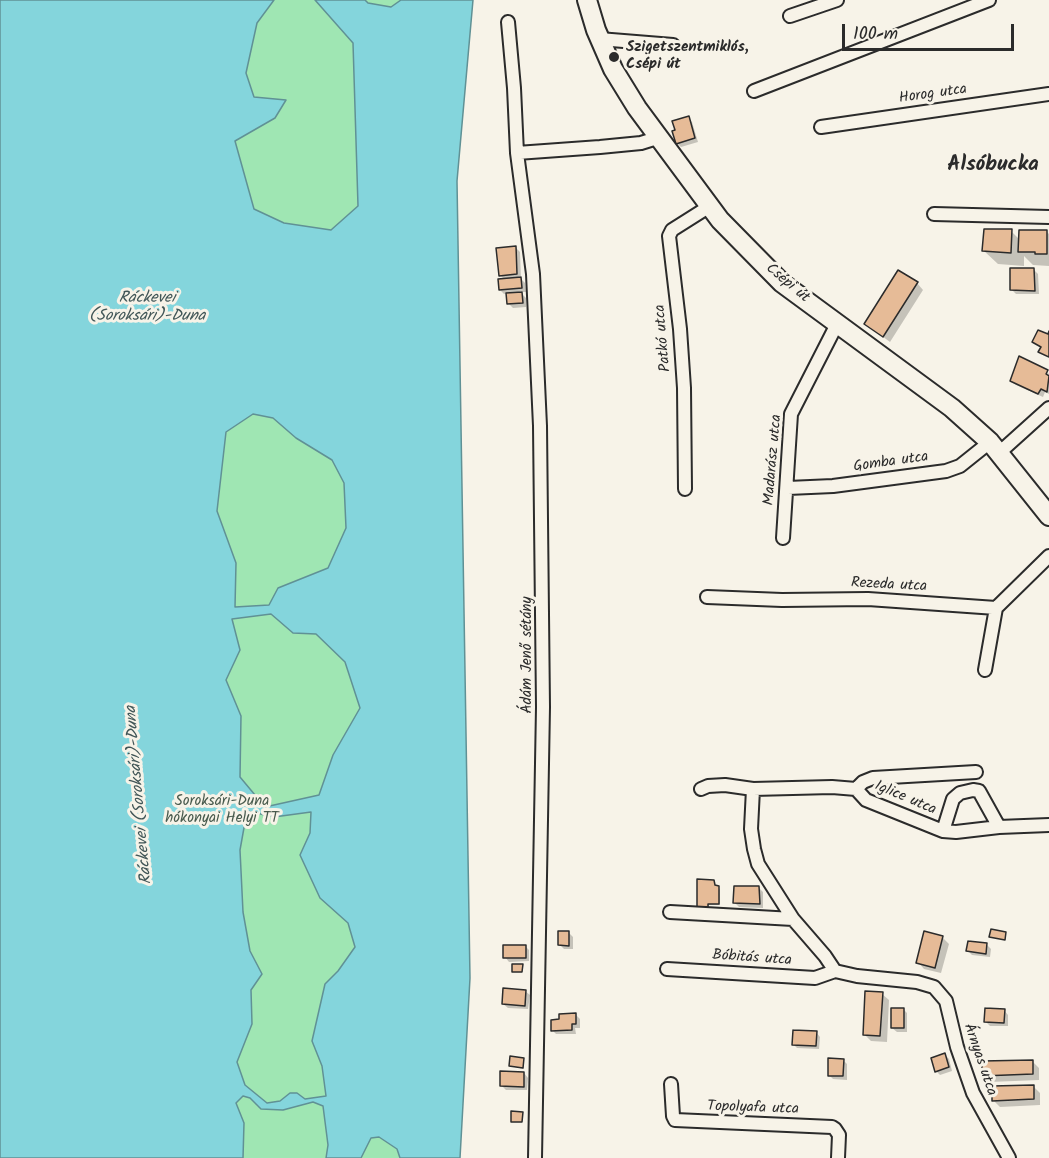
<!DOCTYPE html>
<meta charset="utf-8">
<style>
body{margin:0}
#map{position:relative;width:1049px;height:1158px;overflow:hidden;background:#f7f3e8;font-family:Kalam,sans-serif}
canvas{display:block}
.scale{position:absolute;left:842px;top:24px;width:172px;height:27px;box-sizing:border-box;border:3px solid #2b2b2b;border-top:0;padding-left:8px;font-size:18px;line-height:21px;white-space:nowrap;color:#2b2b2b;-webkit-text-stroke:4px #f7f3e8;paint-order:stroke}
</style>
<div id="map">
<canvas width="1049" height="1158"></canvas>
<div class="scale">100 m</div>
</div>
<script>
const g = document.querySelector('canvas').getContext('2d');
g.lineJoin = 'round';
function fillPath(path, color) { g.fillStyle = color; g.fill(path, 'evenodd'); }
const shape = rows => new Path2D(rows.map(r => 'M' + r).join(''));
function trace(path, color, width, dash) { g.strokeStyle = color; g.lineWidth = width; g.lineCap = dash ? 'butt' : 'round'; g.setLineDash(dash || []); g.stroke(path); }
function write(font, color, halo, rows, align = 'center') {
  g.font = font + ' Kalam,sans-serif'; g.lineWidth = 6; g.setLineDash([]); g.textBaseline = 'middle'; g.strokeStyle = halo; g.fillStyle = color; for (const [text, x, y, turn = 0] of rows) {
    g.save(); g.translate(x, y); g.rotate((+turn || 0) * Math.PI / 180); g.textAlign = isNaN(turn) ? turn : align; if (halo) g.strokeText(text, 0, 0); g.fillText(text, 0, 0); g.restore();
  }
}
fillPath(shape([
 [0,0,473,0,457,181,436,1158,0,1158]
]), '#9fe6b3');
const water = shape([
 [0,0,274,0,257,23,246,73,254,97,286,100,275,118,235,141,254,209,284,223,331,230,358,206,353,43,315,0,365,0,368,3,391,7,401,0,473,0,457,181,470,978,460,1158,400,1158,397,1149,379,1137,371,1138,361,1158,326,1158,328,1145,323,1106,313,1102,283,1110,261,1109,250,1098,243,1096,236,1103,244,1123,243,1158,0,1158,0,0],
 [253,414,273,418,296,438,332,460,344,483,346,528,328,568,278,588,269,605,235,607,236,563,217,511,226,432,253,414],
 [271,614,293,633,316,634,345,662,360,708,333,755,319,795,265,807,240,777,241,716,226,680,240,650,232,619,271,614],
 [247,811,274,817,311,812,310,833,300,855,320,898,348,923,355,947,338,971,325,984,312,1041,322,1066,326,1096,305,1099,297,1093,290,1093,280,1101,267,1103,245,1085,237,1062,252,1024,251,990,262,974,250,951,243,912,240,850,247,811]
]);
fillPath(water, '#84d5dc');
trace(water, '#609195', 1.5);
fillPath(shape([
 [688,118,692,122,698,142,681,147,677,143],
 [1011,231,1020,240,1047,232,1049,234,1049,266,1033,265,1024,256,1024,266,998,264,984,251],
 [516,248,520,252,521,279,525,283,526,292,520,292,526,298,526,307,513,308,509,304,508,293,504,294,500,290,505,280,500,275],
 [1034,270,1038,274,1039,294,1016,294,1012,290],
 [917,283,923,290,890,342,866,324],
 [1047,372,1049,374,1049,394,1045,392,1043,397,1016,385,1011,381],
 [714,882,716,887,720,889,720,905,709,905,709,908,700,908,699,907],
 [758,887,763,892,763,908,739,907,735,903],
 [569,933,573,937,573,949,564,949,560,945],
 [942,937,949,944,941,973,924,969,918,962],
 [987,945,991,949,990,957,972,955,968,951],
 [525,946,529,950,529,961,509,962,505,957],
 [525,991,530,995,528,1009,508,1008,503,1004],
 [882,994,889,1000,887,1042,871,1041,864,1034],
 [903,1009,907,1013,907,1032,897,1032,892,1028],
 [1004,1010,1008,1015,1008,1026,990,1026,986,1022],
 [576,1015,580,1019,580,1028,575,1028,576,1034,556,1034,552,1030,561,1021],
 [816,1032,820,1037,819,1049,797,1048,793,1044],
 [945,1055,949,1059,952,1071,940,1075,936,1071],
 [524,1059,524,1069,510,1066],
 [843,1060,847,1064,847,1080,833,1079,829,1075],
 [1032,1061,1039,1068,1039,1080,990,1082,984,1076],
 [524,1073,528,1078,527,1090,506,1090,501,1085],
 [1033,1086,1040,1093,1040,1105,1000,1107,993,1100]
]), '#0003');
const building = shape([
 [689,116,695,138,676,144,672,131,675,130,672,121,689,116],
 [984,229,1012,229,1011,253,982,251,984,229],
 [1019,230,1047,230,1047,254,1035,254,1035,252,1018,252,1019,230],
 [516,246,517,274,499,276,496,248,516,246],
 [1010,268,1034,268,1035,291,1010,290,1010,268],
 [898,270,918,282,883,337,864,324,898,270],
 [521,277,522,288,499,290,498,279,521,277],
 [522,292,523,303,507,304,506,293,522,292],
 [1038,330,1048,334,1049,331,1049,357,1038,352,1041,347,1032,342,1038,330],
 [1019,356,1048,370,1046,374,1049,376,1047,392,1041,389,1038,394,1010,381,1019,356],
 [697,879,714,880,715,885,719,886,719,904,708,904,708,907,697,907,697,879],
 [734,886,759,886,760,904,733,903,734,886],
 [991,929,1006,932,1005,940,989,937,991,929],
 [558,931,569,931,569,946,558,945,558,931],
 [924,931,943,936,935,968,916,963,924,931],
 [968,941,987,943,986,954,966,951,968,941],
 [503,945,526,945,526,958,503,958,503,945],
 [512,964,523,964,522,972,512,972,512,964],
 [503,988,526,990,525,1006,502,1004,503,988],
 [865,991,883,992,880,1036,863,1035,865,991],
 [891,1008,904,1008,904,1028,891,1028,891,1008],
 [985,1008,1005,1009,1004,1023,984,1022,985,1008],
 [576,1013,576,1024,572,1024,572,1030,551,1031,551,1020,559,1019,559,1014,576,1013],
 [793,1030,817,1031,816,1046,792,1045,793,1030],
 [945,1053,949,1067,935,1072,931,1058,945,1053],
 [510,1056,524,1058,523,1068,509,1066,510,1056],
 [828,1058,844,1059,843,1076,828,1076,828,1058],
 [1033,1060,1033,1074,982,1076,982,1061,1033,1060],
 [500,1071,524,1072,524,1087,500,1086,500,1071],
 [1034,1085,1034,1099,992,1101,992,1086,1034,1085],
 [511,1111,523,1112,522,1122,511,1122,511,1111]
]);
fillPath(building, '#e6bb97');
trace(building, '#2b2b2b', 1.5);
const street = shape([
 [790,16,837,0],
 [508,22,514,88,517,153,533,274,540,426,543,707,535,1158],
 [599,39,673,45],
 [754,91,989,0],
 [821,127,1049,94],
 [517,153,600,147,641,143,657,138],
 [934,214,1049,217],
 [999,453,1049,408],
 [788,488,833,486,946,471,960,466,990,442],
 [685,489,684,388,680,329,669,236,672,230,710,206],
 [783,538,791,414,837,324],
 [707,597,782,600,868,599,996,608,1049,556],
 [985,670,996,608],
 [701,789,708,786,725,785,753,789,832,787,856,789,866,800,943,831,956,832,999,827,1049,825],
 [753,789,751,829,754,849,758,864,793,919,825,956,835,971,857,976,917,982,934,987,946,1001,957,1047,973,1093,1009,1158],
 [856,789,863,782,873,778,976,772],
 [943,831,953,799,960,793,973,790,979,791,999,827],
 [670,912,793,919],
 [667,969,815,978,835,971],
 [671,1084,673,1116,675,1120,832,1127,835,1129,839,1135,838,1158]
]);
const secondary = shape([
 [587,0,596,30,613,69,637,108,720,220,782,283,952,408,990,442,1049,516]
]);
trace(street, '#2b2b2b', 16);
trace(secondary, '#2b2b2b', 22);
trace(street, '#f7f3e8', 12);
trace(secondary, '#f7f3e8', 18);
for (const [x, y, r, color] of [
 [614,57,6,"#2b2b2b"]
]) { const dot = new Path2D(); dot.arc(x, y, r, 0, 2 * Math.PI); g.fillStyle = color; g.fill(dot); trace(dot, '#f7f3e8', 2); }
write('bold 15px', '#2b2b2b', '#f7f3e8', [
 ["Szigetszentmiklós,",626,48],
 ["Csépi út",626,65]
], 'left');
write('15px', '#2b2b2b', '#f7f3e8', [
 ["Horog utca",933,95,-8],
 ["Csépi út",787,284,40],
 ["Patkó utca",664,338,-95],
 ["Madarász utca",774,460,-85],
 ["Gomba utca",891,463,-8],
 ["Rezeda utca",889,586,3],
 ["Ádám Jenő sétány",528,655,-90],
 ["Iglice utca",905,799,23],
 ["Bóbitás utca",752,959,4],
 ["Árnyas utca",979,1060,71],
 ["Topolyafa utca",753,1109,2]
]);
write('15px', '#485a4d', '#f7f3e8', [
 ["Soroksári-Duna",222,802],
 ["hókonyai Helyi TT",222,819]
]);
write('italic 16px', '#415657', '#f7f3e8', [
 ["Ráckevei",147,299],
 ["(Soroksári)-Duna",147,317],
 ["Ráckevei (Soroksári)-Duna",140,795,-95]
]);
write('bold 21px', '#2b2b2b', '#f7f3e8', [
 ["Alsóbucka",993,166]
]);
</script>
